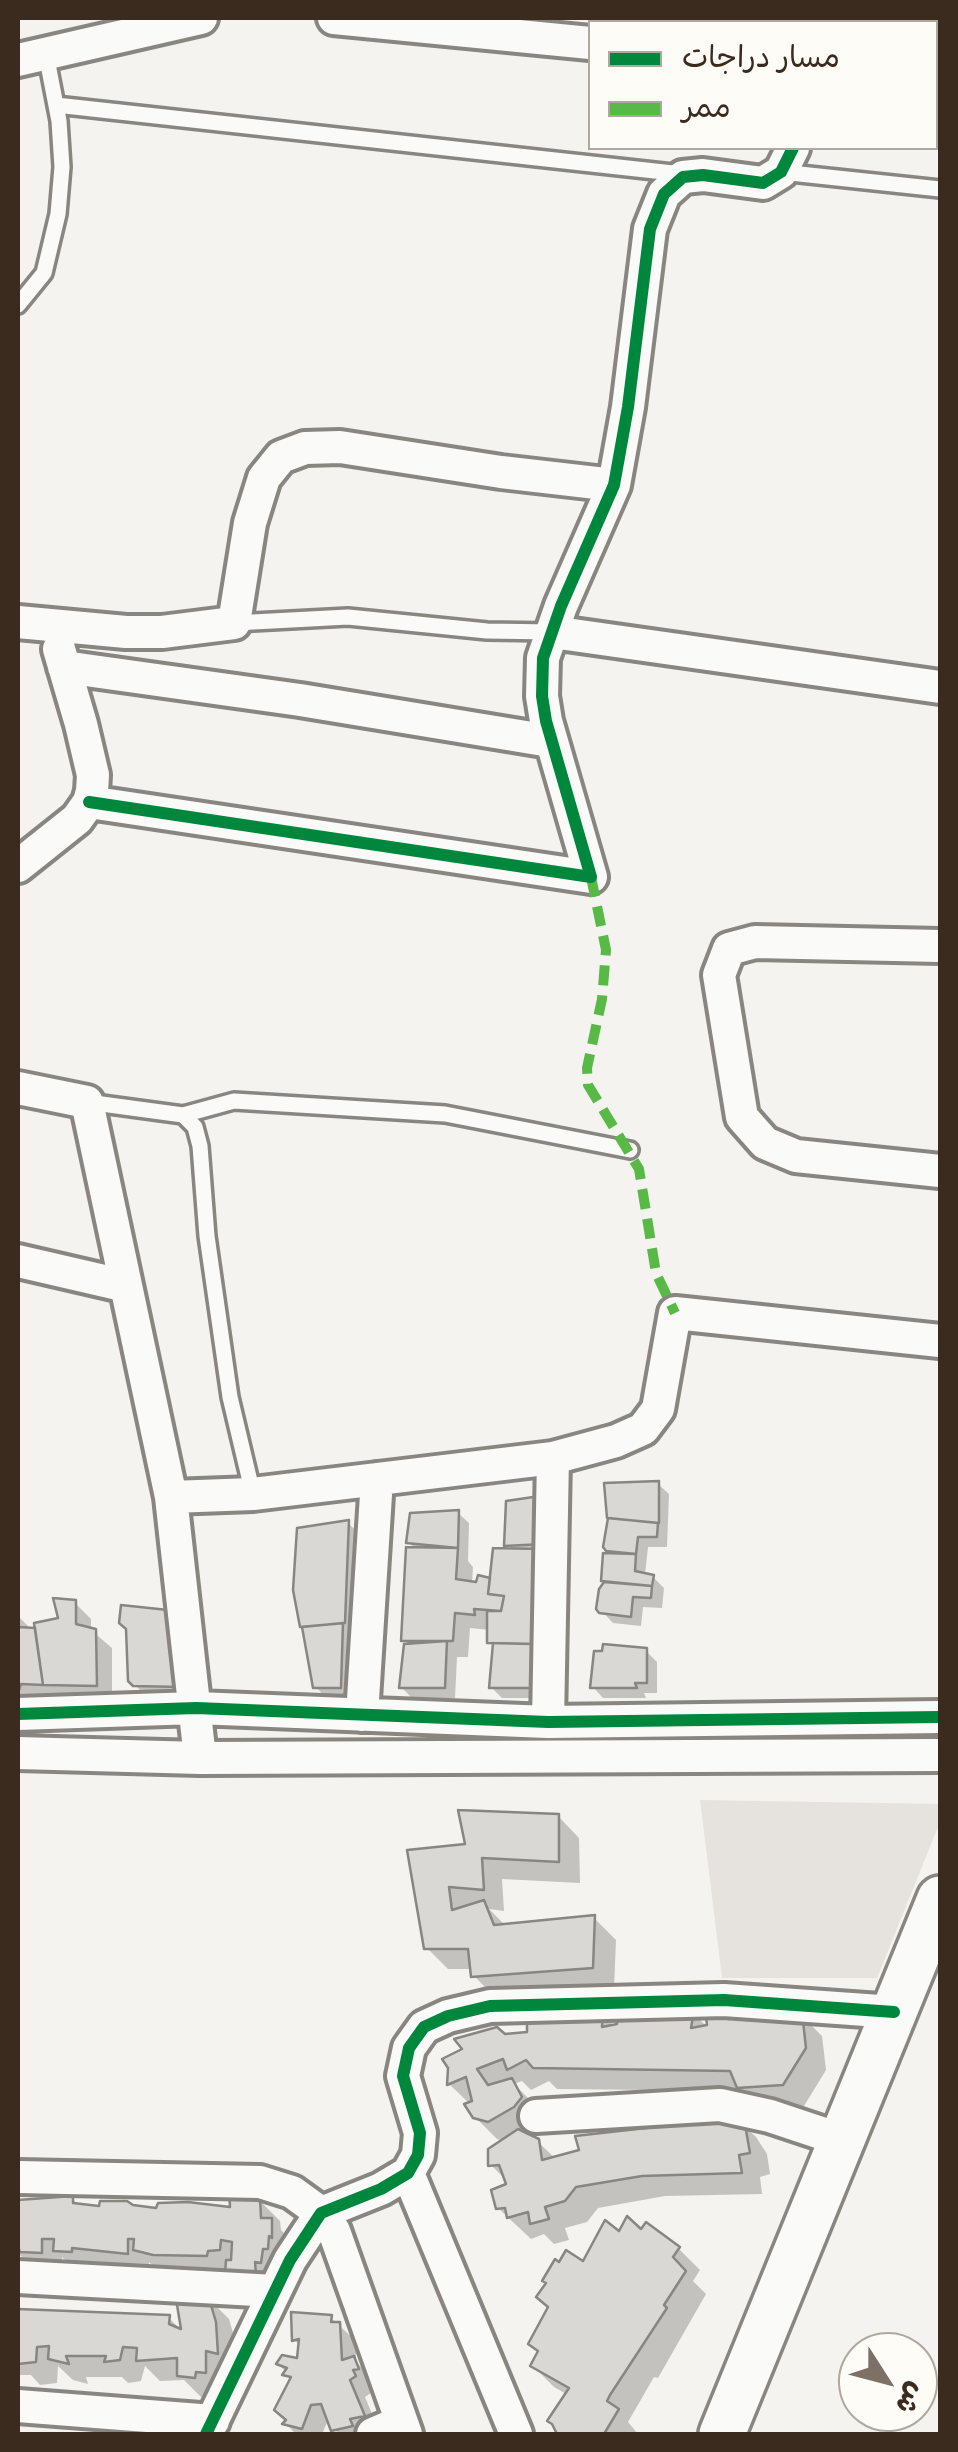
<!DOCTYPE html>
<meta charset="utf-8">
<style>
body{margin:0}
#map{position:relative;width:958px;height:2452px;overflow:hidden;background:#f4f3ef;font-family:Caveat,"Playpen Sans Arabic",sans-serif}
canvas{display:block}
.frame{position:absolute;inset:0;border:20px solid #3b2a1e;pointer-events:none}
.legend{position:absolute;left:588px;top:20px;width:350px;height:130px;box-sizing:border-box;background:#fdfcf7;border:2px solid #afa8a0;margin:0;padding:12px 18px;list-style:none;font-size:30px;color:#3b2a1e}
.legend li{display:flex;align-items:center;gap:20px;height:50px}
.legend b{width:50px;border:2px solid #afa8a0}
.north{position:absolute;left:838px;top:2332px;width:100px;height:100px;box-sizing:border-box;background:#fdfcf7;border:2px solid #afa8a0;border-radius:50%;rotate:126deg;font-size:28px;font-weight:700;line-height:40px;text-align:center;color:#3b2a1e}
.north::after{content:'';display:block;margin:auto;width:35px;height:45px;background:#7c7067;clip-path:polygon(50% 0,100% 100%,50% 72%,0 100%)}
</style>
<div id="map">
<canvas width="958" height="2452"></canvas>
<div class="frame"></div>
<ul class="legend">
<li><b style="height:12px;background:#00873e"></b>مسار دراجات</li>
<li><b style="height:12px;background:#58b947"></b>ممر</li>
</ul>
<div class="north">ش</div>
</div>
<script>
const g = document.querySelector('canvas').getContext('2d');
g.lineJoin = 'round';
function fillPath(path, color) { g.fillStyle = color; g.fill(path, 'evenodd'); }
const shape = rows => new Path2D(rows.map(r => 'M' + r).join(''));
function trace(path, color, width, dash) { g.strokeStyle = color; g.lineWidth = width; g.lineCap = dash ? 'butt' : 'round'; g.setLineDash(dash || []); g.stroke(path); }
fillPath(shape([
 [700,1800,940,1804,940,1822,877,1978,722,1978]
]), '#e6e3de');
fillPath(shape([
 [658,1484,669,1494,667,1547,648,1547,645,1575,653,1577,664,1588,662,1608,643,1607,641,1626,613,1623,599,1608,606,1583,603,1580,614,1554,605,1546],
 [547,1498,544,1698,502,1698,491,1687,495,1647,490,1642,490,1630,470,1628,468,1657,457,1657,455,1698,412,1698,401,1687,411,1646,404,1640,416,1550,409,1542,458,1513,469,1523,468,1561,473,1567,472,1584,492,1581,513,1551,507,1545],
 [348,1523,365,1539,351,1698,326,1698,315,1686,302,1626],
 [75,1603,91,1619,91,1630,112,1648,112,1701,18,1709,18,1616,32,1630,61,1620],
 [167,1613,198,1703,152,1702,135,1685],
 [646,1651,657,1662,657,1693,644,1693,646,1698,603,1698,593,1687],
 [558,1816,579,1838,580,1883,502,1879,504,1911,489,1909,505,1925,594,1918,616,1940,614,1989,495,1997,473,1975,472,1969,448,1969,427,1948,410,1852,468,1846],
 [724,2010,735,2021,801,2015,822,2036,826,2070,804,2106,761,2108,744,2091,557,2089,549,2081,531,2090,522,2081,514,2084,533,2103,535,2128,524,2135,537,2141,556,2159,673,2128,734,2116,756,2137,767,2154,770,2174,760,2177,762,2194,665,2196,598,2208,587,2222,565,2228,569,2240,554,2244,544,2234,531,2239,498,2208,511,2185,491,2165,505,2141,497,2139,475,2117,470,2104,449,2084,504,2036,530,2034,551,2024,602,2014,615,2027,693,2013,709,2029],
 [72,2198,80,2207,233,2210,258,2199,280,2221,281,2230,293,2243,282,2283,157,2270,149,2262,149,2274,77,2272,62,2257,62,2273,32,2267,19,2254,18,2290,18,2202],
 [641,2233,679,2249,700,2270,693,2281,706,2294,658,2378,654,2377,628,2422,638,2434,559,2434,556,2427,568,2395,554,2387,533,2366,584,2265,620,2235],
 [207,2297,229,2319,239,2354,216,2399,201,2397,184,2380,160,2381,145,2366,141,2381,128,2383,122,2377,86,2377,88,2384,73,2380,58,2366,57,2383,40,2385,31,2375,18,2375,18,2309,21,2312,169,2318,185,2334],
 [330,2317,356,2341,356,2362,370,2375,373,2385,368,2386,371,2393,365,2397,380,2433,338,2434,329,2418,322,2434,296,2434,286,2424,292,2381,279,2364,299,2361,301,2346,294,2340]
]), '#0003');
const building = shape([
 [659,1481,659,1523,607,1518,604,1483,659,1481],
 [547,1495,544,1544,504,1546,506,1501,547,1495],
 [459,1510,458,1548,406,1543,410,1513,459,1510],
 [608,1518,658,1523,657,1537,638,1537,636,1554,606,1551,603,1547,608,1518],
 [349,1520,345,1623,300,1627,293,1590,297,1528,349,1520],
 [406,1547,458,1548,456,1579,476,1582,478,1575,490,1578,488,1594,504,1596,501,1611,474,1609,475,1615,455,1613,453,1641,401,1641,406,1547],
 [493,1548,540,1549,533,1644,487,1643,487,1611,501,1611,504,1596,488,1594,493,1548],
 [603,1553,636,1554,635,1571,654,1575,652,1586,601,1581,603,1553],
 [604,1582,652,1586,651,1598,633,1597,631,1617,599,1613,596,1609,599,1589,604,1582],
 [53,1598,76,1600,76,1624,96,1629,97,1686,43,1685,34,1623,58,1618,53,1598],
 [121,1605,168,1610,172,1660,184,1659,182,1687,133,1686,128,1681,126,1629,119,1623,121,1605],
 [343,1623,341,1688,313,1688,302,1627,343,1623],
 [18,1627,35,1628,43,1685,21,1684,18,1693,18,1627],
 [447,1641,445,1688,399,1688,404,1644,447,1641],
 [493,1643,537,1644,534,1688,489,1688,493,1643],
 [603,1644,647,1648,647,1683,635,1683,637,1688,590,1688,594,1651,602,1651,603,1644],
 [458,1810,559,1814,559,1862,482,1858,484,1890,449,1887,452,1910,484,1900,494,1925,595,1915,593,1968,471,1977,468,1949,424,1949,407,1850,465,1844,458,1810],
 [725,2008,728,2019,802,2012,806,2048,783,2085,737,2088,730,2071,533,2068,526,2060,507,2070,503,2059,477,2069,488,2085,512,2078,522,2097,514,2107,488,2122,473,2118,464,2104,472,2101,466,2077,447,2085,448,2068,442,2059,462,2049,454,2039,497,2027,505,2034,527,2032,527,2016,551,2021,583,2019,603,2012,602,2027,617,2024,618,2014,694,2011,691,2028,707,2025,705,2009,725,2008],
 [735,2113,746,2130,750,2153,739,2155,742,2173,642,2176,576,2187,565,2201,545,2207,549,2219,530,2224,528,2212,507,2218,505,2208,496,2209,491,2190,506,2184,499,2165,488,2166,488,2149,518,2129,539,2139,542,2160,579,2150,575,2136,673,2125,735,2113],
 [229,2190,260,2197,261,2218,272,2218,272,2238,269,2236,268,2249,263,2249,261,2263,255,2262,256,2275,225,2274,226,2260,231,2260,232,2242,221,2240,220,2250,208,2251,207,2256,153,2255,133,2250,134,2239,128,2239,128,2254,72,2248,72,2252,53,2251,54,2239,42,2239,42,2253,20,2252,18,2247,18,2200,73,2196,73,2203,99,2206,100,2201,127,2201,133,2205,156,2208,158,2203,188,2202,230,2207,229,2190],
 [627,2216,641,2229,646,2222,680,2247,673,2257,686,2271,664,2305,667,2308,610,2395,607,2401,619,2409,604,2434,557,2434,552,2424,547,2421,569,2388,530,2366,538,2351,528,2344,548,2307,536,2297,546,2283,542,2281,555,2259,559,2262,566,2250,583,2261,605,2220,619,2231,627,2216],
 [175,2293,208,2295,216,2322,218,2354,206,2351,206,2373,196,2372,195,2378,177,2376,177,2358,136,2361,137,2348,123,2347,120,2360,104,2362,106,2356,66,2356,69,2364,48,2359,49,2346,37,2347,36,2362,18,2364,18,2309,170,2315,169,2324,181,2329,175,2293],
 [291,2312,332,2315,331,2322,340,2322,342,2360,354,2356,359,2369,353,2370,356,2376,350,2380,365,2416,350,2419,353,2426,331,2431,321,2404,311,2405,302,2429,282,2424,286,2420,274,2410,291,2377,282,2375,287,2368,276,2364,282,2355,297,2358,299,2339,292,2341,291,2312]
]);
fillPath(building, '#d9d8d5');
trace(building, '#898681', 2.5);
const lane = shape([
 [56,105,682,174],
 [781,172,940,189],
 [18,305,44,273,58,214,62,167,59,121,46,54],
 [234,623,348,617,487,631,552,632],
 [87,1102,183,1115,195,1127,200,1146,207,1236,230,1397,253,1494],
 [183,1115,234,1101,445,1114,630,1150]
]);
const street = shape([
 [334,18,590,43],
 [18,60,201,18],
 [18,622,126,632,162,632,234,623,250,523,264,478,281,457,305,448,340,447,501,472,614,485],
 [552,632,940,687],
 [64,667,300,700,550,741],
 [89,802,591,877,546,721,542,696,543,658,561,606,614,485,628,407,650,229,664,194,683,177,703,175,763,183,781,172,793,148],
 [18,866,77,819,89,802,92,791,93,775,81,724,59,649],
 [940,946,755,942,729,949,719,975,742,1117,765,1143,796,1156,940,1171],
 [18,1088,87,1102,171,1497,200,1758],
 [18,1261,126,1286],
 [171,1497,253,1494,553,1458,616,1441,643,1429,658,1409,675,1313,940,1341],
 [18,1714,196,1708,548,1722,940,1717],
 [362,1715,377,1479],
 [548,1722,553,1458],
 [18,1753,200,1758,940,1755],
 [536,2116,720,2105,770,2116,842,2140],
 [408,2173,516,2434],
 [18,2177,260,2182,292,2192,321,2213,334,2231,406,2434],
 [18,2277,275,2291],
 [18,2406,213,2421],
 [206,2434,290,2260,321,2213,381,2189,408,2173,418,2155,420,2133,403,2076,409,2048,424,2027,448,2016,490,2006,724,2000,894,2012],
 [373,2434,401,2422]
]);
const secondary = shape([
 [722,2434,940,1899]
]);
trace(lane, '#898681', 22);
trace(street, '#898681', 40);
trace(secondary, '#898681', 52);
trace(lane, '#fafaf8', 15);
trace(street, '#fafaf8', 32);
trace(secondary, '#fafaf8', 45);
trace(shape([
 [591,877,606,950,602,999,587,1068,588,1085,639,1169,656,1273,675,1313]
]), '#58b947', 10, [20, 10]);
trace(shape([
 [89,802,591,877,546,721,542,696,543,658,561,606,614,485,628,407,650,229,664,194,683,177,703,175,763,183,781,172,793,148],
 [18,1714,196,1708,548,1722,940,1717],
 [206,2434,290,2260,321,2213,381,2189,408,2173,418,2155,420,2133,403,2076,409,2048,424,2027,448,2016,490,2006,724,2000,894,2012]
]), '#00873e', 12);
</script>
